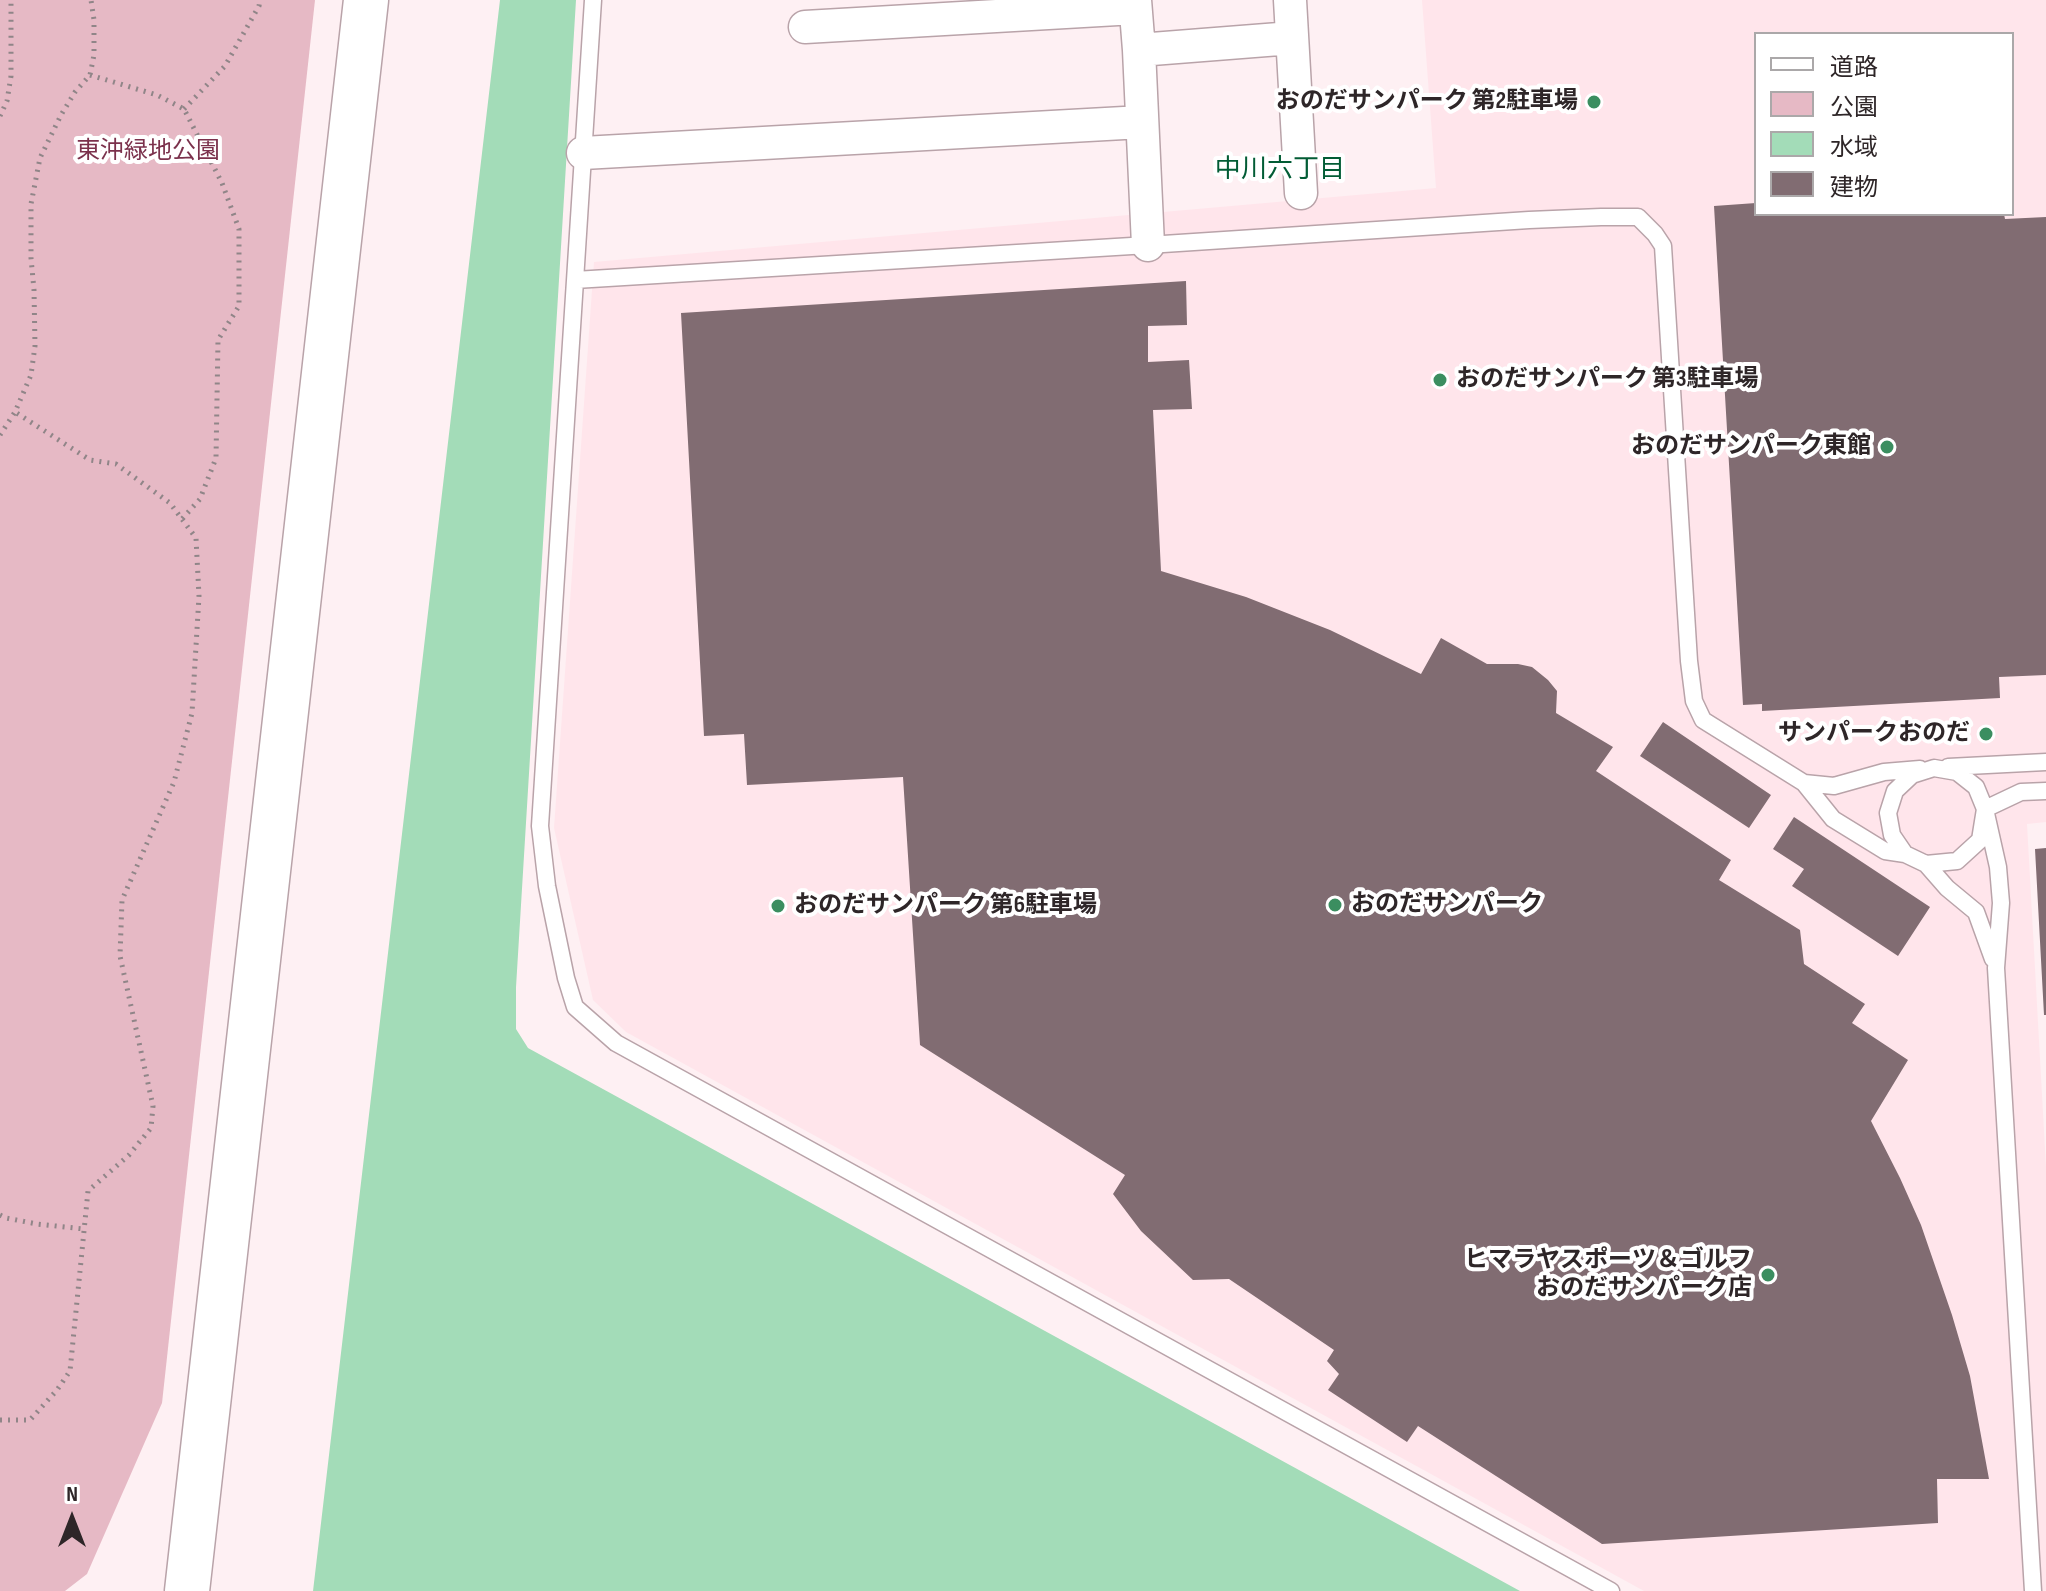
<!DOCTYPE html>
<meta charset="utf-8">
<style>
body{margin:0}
#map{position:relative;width:2046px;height:1591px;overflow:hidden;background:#fef0f3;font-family:"Sofia Sans Condensed","Noto Sans JP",sans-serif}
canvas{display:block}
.legend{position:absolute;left:1754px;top:32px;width:260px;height:184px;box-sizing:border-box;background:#fff;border:2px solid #aba8a9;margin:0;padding:10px 14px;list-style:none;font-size:24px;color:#2e2628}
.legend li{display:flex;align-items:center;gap:16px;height:40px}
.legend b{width:40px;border:2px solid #aba8a9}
.north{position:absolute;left:32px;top:1479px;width:80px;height:80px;-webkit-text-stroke:6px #fff;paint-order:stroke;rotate:0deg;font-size:22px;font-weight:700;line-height:32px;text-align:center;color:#2e2628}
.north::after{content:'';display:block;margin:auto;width:28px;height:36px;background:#2e2628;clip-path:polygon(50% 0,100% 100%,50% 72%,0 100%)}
</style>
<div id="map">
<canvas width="2046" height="1591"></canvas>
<ul class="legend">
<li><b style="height:10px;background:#fff"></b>道路</li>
<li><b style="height:22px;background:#e6b9c5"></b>公園</li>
<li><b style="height:22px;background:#a3dcb8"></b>水域</li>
<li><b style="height:22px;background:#816c72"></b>建物</li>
</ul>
<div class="north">N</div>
</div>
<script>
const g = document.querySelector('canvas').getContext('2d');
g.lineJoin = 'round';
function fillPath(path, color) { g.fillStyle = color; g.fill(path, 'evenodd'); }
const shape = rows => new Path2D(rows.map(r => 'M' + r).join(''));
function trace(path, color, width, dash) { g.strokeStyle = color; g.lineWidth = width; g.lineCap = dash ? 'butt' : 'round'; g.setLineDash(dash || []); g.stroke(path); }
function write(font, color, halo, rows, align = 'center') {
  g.font = font + ' "Sofia Sans Condensed","Noto Sans JP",sans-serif'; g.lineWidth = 8; g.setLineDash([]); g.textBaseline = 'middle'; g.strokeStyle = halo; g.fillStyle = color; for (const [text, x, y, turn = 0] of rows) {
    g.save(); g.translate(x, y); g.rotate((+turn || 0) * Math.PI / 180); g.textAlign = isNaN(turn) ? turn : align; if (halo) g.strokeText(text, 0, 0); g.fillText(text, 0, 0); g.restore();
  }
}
fillPath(shape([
 [1422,0,2046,0,2046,822,2027,824,2046,1167,2046,1591,1644,1591,626,1032,593,1000,554,828,594,262,1436,188],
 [1756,34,2012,34,2012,214,1756,214]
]), '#ffe5eb');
fillPath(shape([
 [0,0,315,0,162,1403,87,1574,65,1591,0,1591]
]), '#e6b9c5');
fillPath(shape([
 [500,0,576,0,516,987,516,1029,528,1048,1520,1591,313,1591]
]), '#a3dcb8');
fillPath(shape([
 [1756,203,1756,214,2004,214,2005,219,2046,217,2046,675,1999,677,2000,698,1762,711,1762,704,1743,705,1714,206],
 [1186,281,1187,325,1148,326,1148,362,1189,360,1192,409,1153,410,1161,571,1246,597,1330,630,1421,674,1441,638,1487,664,1518,664,1532,667,1548,680,1557,691,1556,713,1613,747,1596,771,1731,860,1719,880,1800,930,1804,964,1865,1004,1852,1023,1908,1060,1871,1121,1900,1178,1921,1225,1952,1315,1970,1376,1989,1479,1937,1479,1938,1523,1602,1544,1418,1426,1407,1442,1328,1390,1339,1374,1327,1361,1334,1350,1229,1279,1193,1280,1141,1231,1113,1194,1125,1175,920,1045,903,777,747,785,744,734,704,736,681,313],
 [1663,722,1771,795,1749,828,1640,756],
 [1794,817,1930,907,1898,956,1792,886,1804,869,1773,849],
 [2046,848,2046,1015,2044,1015,2035,849]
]), '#816c72');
const lane = shape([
 [593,0,540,826,547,886,566,978,575,1007,616,1043,1611,1591],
 [575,280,1148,245,1529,220,1601,217,1638,217,1655,234,1663,246,1689,661,1694,701,1703,720,1804,783,1833,819,1885,851,1905,854],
 [1948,767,2046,762],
 [1804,783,1834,786,1884,772,1920,769],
 [1985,809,1980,840,1957,861,1926,864,1905,854,1892,835,1888,813,1895,791,1912,775,1934,768,1957,772,1976,787,1985,809,1998,867,2001,903,1996,968,2033,1591],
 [1985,809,2021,792,2046,791],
 [1926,864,1947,888,1976,912,1993,959]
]);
const street = shape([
 [1135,0,1139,50,1148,245],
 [1290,0,1301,193],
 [805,27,1135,8],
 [1139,50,1292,38],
 [583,153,1142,122]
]);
const secondary = shape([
 [187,1591,366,0]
]);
trace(lane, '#b9a3a9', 19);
trace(street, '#b9a3a9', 35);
trace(secondary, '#b9a3a9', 47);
trace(shape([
 [90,75,157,95,184,109,222,183,239,229,239,306,218,340,216,458,200,499,182,519],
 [184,109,225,66,259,6,260,0],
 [0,116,7,101,11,76,11,0],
 [0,435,15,412,31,375,35,346,34,290,31,258,31,204,40,158,61,115,75,92,90,75,94,55,94,20,91,0],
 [0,1215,6,1218,37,1224,84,1229],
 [0,1420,30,1420,57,1390,70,1371,88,1191,129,1155,151,1128,153,1106,120,956,122,900,174,782,192,713,199,596,196,538,170,503,116,464,90,460,15,412]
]), '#908588', 5, [2, 6]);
trace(lane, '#fff', 16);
trace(street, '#fff', 32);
trace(secondary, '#fff', 44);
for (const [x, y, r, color] of [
 [1594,102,8,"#3b8e60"],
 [1440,380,8,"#3b8e60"],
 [1887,447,8,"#3b8e60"],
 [1986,734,8,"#3b8e60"],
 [1335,905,8,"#3b8e60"],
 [778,906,8,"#3b8e60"],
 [1768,1275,8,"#3b8e60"]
]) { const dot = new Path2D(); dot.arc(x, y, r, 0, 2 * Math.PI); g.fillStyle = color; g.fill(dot); trace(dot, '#fff', 3); }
write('bold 24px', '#2e2628', '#fff', [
 ["おのだサンパーク 第2駐車場",1578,102],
 ["おのだサンパーク 第3駐車場",1456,380,"left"],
 ["おのだサンパーク東館",1871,447],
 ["サンパークおのだ",1970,734],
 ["おのだサンパーク",1351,905,"left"],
 ["おのだサンパーク 第6駐車場",794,906,"left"],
 ["ヒマラヤスポーツ＆ゴルフ",1752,1261],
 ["おのだサンパーク店",1752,1289]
], 'right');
write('24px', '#7b314c', '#fff', [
 ["東沖緑地公園",148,152]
]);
write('26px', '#025c35', '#fff', [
 ["中川六丁目",1280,170]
]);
</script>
